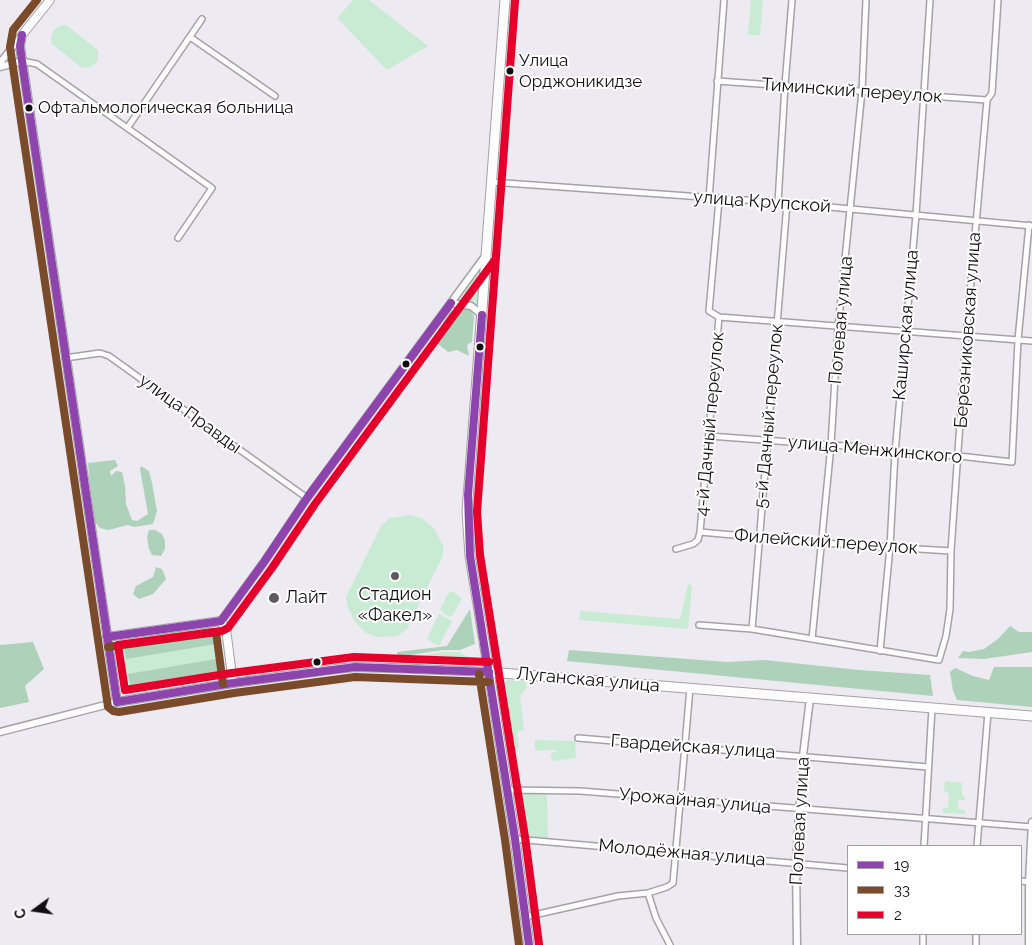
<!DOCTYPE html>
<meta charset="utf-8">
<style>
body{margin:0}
#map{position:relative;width:1032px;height:945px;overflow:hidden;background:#edeaf1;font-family:Raleway,sans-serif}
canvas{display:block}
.legend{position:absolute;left:847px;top:845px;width:175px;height:90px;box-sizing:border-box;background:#fff;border:1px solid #9f9fa0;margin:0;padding:6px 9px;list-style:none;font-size:15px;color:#100e12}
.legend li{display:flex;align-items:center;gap:10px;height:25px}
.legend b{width:25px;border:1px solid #9f9fa0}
.north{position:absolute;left:10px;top:885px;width:50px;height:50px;-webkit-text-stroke:4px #fff;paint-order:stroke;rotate:256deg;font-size:14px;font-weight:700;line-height:20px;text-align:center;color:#100e12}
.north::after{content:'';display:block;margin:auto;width:18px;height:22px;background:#100e12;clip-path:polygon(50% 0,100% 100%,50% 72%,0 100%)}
</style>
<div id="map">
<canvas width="1032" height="945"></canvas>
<ul class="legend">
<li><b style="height:6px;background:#8e44ad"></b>19</li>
<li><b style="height:6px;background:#7a4b2a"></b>33</li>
<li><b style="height:6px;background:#e4002b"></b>2</li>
</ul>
<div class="north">С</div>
</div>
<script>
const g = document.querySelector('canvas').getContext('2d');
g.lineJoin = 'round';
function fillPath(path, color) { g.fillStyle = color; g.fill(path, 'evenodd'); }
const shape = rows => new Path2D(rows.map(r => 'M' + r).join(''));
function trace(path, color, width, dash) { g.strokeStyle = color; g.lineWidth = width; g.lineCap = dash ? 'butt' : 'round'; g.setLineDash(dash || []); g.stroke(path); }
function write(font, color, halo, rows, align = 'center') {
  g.font = font + ' Raleway,sans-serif'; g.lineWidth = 4; g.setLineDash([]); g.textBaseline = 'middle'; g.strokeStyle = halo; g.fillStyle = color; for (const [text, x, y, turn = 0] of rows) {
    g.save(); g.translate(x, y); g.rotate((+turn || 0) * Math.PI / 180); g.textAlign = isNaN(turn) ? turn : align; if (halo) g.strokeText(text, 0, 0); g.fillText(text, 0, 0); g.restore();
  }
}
fillPath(shape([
 [353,0,369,0,428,46,387,70,337,18],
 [751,0,763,0,760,35,748,35],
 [66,25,98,50,98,61,91,67,82,68,52,44,51,37,53,31,60,26],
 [477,274,478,274,477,305,458,301],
 [410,515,421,518,433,527,443,545,443,555,407,629,397,636,377,637,366,633,355,622,348,608,346,597,381,526,390,518],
 [688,584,692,586,688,629,579,620,580,611,680,619],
 [452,591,462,598,453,615,450,617,442,612,440,609,449,592],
 [439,614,452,621,439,646,427,639],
 [214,624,221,678,130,693,121,639],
 [442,652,460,652,474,661,469,663,399,663,398,660],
 [507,680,526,681,527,687,520,696,524,730,517,732,519,747,515,750,509,751,501,690,502,683],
 [535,740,575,741,576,758,554,761,551,758,551,753,556,752,555,750,538,751,535,749],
 [945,781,962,783,962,795,965,796,964,800,958,800,958,809,965,810,965,814,943,813,943,808,948,808,949,793,944,792],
 [518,793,547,795,548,838,523,837]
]), '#c9ebd4');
fillPath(shape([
 [461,307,470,310,474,316,472,342,467,345,469,356,457,350,448,352,433,340,450,311],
 [115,460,118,466,110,471,111,476,116,471,122,472,125,486,126,504,132,520,137,521,148,514,140,469,141,466,149,471,152,483,157,511,153,524,134,527,128,525,108,530,100,528,95,522,90,485,88,463],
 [149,530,155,530,162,534,165,541,165,549,161,556,152,555,149,549,147,537],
 [156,567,162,569,166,579,153,594,139,599,133,594,136,586,153,577],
 [470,609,475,644,460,650,443,650,397,657,397,652,447,646],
 [212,626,216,644,126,659,123,641],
 [1010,626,1019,632,1032,632,1032,652,984,659,958,658,963,651,969,652,984,649,998,639],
 [33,642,44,669,25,686,29,702,0,708,0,645],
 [569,650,727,662,765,660,859,670,930,675,933,696,567,661],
 [216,659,219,675,131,689,128,674],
 [994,667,1032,667,1032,707,957,700,953,691,950,672,955,668,973,676,989,680]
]), '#aed1b9');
const minor = shape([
 [190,37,275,96],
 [22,61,37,64,212,188,178,238],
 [717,81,987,100],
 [128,127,202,19],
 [491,182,787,203,1032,226],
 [709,199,724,0],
 [778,203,785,85,792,0],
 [719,317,1032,341],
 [65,358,100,353,109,356,307,498],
 [709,436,831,445,862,447,895,453,959,456,1012,462,1018,340,1029,225],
 [700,532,822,543,951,551],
 [676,549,693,544,698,540,700,532,719,317,709,311,719,200],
 [699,625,752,629,939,660,946,636,950,609,951,551,966,337,987,100,992,93,998,0],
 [752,629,787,203],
 [812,639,831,445,838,328,862,91,866,0],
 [880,651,890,547,895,453,916,215,930,0],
 [578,738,928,767],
 [507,790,580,791,1032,827],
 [515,839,848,868],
 [924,846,932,708],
 [977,846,988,712],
 [1021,881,1029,882],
 [648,893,656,918,670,945],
 [525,917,618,896,648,893,667,887,673,883,690,688],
 [923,934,923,945],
 [976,934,976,945]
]);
const tertiary = shape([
 [0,63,22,35],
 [0,67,22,61],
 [451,303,471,306,482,315],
 [221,621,264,562,307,498,486,255],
 [0,732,117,702],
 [797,945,796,862,803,756,810,698],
 [1029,945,1029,882,1032,822]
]);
const secondary = shape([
 [50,0,22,35,20,46,117,702,233,683,335,669,355,667,393,668,489,672],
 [107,637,221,621,226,629,233,683]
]);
const primary = shape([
 [489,672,470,556,467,512,505,0]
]);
const trunk = shape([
 [529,945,515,839,489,672,1032,716]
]);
trace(minor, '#a5a2a7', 8);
trace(tertiary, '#a5a2a7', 9);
trace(secondary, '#a5a2a7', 10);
trace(primary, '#a5a2a7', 11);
trace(trunk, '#a5a2a7', 11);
trace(minor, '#fcfcfd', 5);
trace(tertiary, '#fcfcfd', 6);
trace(secondary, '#fcfcfd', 8);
trace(primary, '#fcfcfd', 9);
trace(trunk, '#fcfcfd', 9);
trace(shape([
 [22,35,20,46,22,61,117,702],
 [482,315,468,495,470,556,515,839,529,945],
 [221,621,264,562,307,498,451,303],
 [107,637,221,621],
 [117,702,233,683,355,667,489,672]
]), '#8e44ad', 8);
trace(shape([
 [37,0,13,30,10,47,108,707,113,711,119,712,234,693,355,677,489,682],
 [108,647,216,632,223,684],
 [479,674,505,840,519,945]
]), '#7a4b2a', 8);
trace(shape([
 [515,1,477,512,480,555,525,837,539,944],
 [489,662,354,657,232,673,125,690,118,645,222,631,228,628,272,568,315,504,494,261]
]), '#e4002b', 8);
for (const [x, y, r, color] of [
 [510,71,4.5,"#100e12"],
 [29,108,4.5,"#100e12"],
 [480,347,4.5,"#100e12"],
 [406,364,4.5,"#100e12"],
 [395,576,5,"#5d5b60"],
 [274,598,6,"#5d5b60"],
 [317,662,4.5,"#100e12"]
]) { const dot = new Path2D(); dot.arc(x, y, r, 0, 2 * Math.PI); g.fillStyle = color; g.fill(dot); trace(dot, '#fff', 2); }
write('17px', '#100e12', '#fff', [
 ["Улица",519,61],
 ["Орджоникидзе",519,82],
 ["Офтальмологическая больница",38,108]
], 'left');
write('18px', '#100e12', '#fff', [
 ["Тиминский переулок",852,91,4],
 ["улица Крупской",762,202,4],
 ["Полевая улица",841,320,-85],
 ["Каширская улица",906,325,-85],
 ["Березниковская улица",968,330,-86],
 ["улица Правды",190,414,36],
 ["5-й Дачный переулок",769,416,-85],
 ["4-й Дачный переулок",710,424,-85],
 ["улица Менжинского",875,450,5],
 ["Филейский переулок",826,542,4],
 ["Луганская улица",588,680,5],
 ["Гвардейская улица",693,747,4],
 ["Урожайная улица",695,801,5],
 ["Полевая улица",800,821,-87],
 ["Молодёжная улица",682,853,5]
]);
write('18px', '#100e12', '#fff', [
 ["Стадион",395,595],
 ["«Факел»",395,616],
 ["Лайт",285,598,"left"]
]);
</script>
